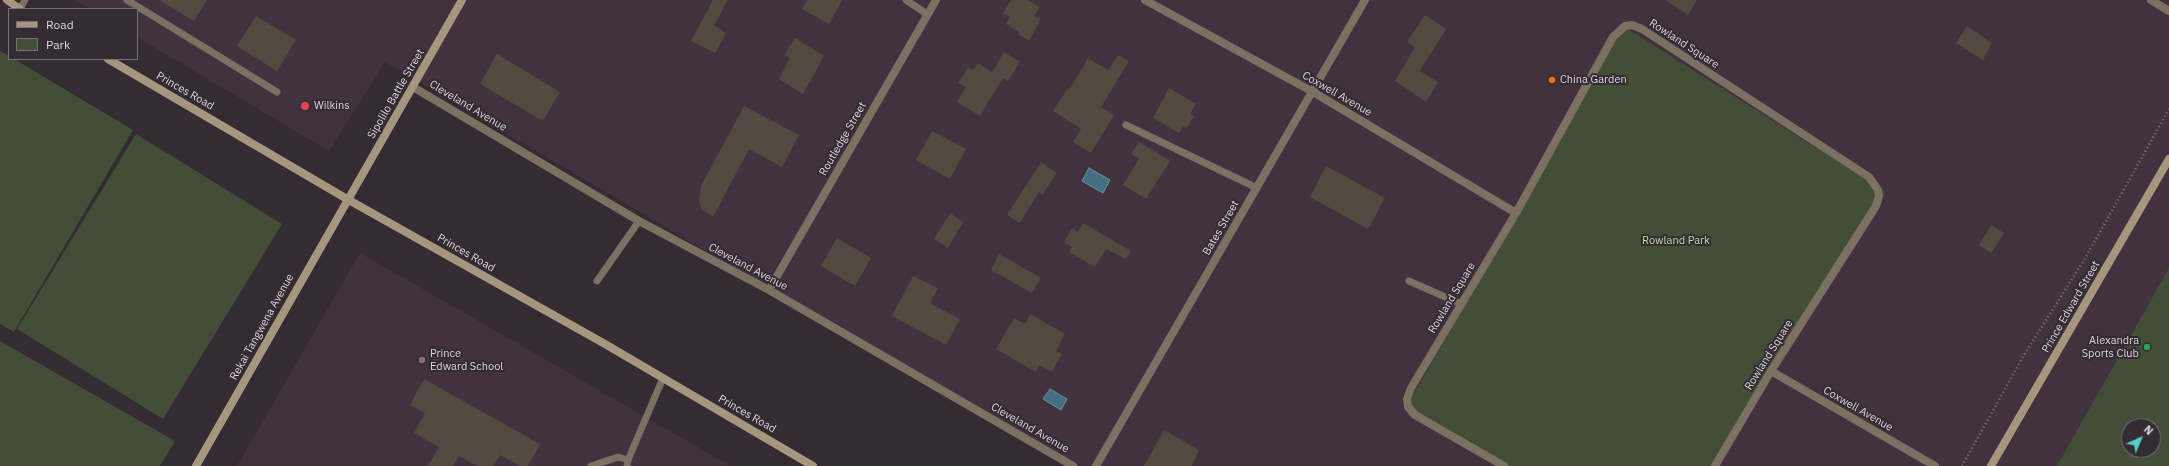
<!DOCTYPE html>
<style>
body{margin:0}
#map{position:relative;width:2169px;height:466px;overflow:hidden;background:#342b33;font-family:"IBM Plex Sans",sans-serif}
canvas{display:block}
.legend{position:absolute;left:8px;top:8px;width:130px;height:52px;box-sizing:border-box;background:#342b33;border:1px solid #787077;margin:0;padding:5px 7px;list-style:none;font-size:12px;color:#ddd7dc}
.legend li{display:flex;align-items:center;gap:8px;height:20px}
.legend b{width:20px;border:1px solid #787077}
.north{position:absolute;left:2121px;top:418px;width:40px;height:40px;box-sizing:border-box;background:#342b33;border:1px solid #787077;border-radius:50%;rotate:44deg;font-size:11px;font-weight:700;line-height:16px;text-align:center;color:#ddd7dc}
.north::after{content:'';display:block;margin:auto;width:14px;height:18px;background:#52cdcc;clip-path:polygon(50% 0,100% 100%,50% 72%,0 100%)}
</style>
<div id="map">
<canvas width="2169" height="466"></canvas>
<ul class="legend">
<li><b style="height:5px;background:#a6967e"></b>Road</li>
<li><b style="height:11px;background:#434e39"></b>Park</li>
</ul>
<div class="north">N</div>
</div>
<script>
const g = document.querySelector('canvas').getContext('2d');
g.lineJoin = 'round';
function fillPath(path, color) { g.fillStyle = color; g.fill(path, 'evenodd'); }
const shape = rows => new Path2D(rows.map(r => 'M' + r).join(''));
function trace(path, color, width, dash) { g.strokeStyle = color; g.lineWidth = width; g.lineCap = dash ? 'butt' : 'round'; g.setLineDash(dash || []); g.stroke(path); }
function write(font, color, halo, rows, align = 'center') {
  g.font = font + ' "IBM Plex Sans",sans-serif'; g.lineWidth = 4; g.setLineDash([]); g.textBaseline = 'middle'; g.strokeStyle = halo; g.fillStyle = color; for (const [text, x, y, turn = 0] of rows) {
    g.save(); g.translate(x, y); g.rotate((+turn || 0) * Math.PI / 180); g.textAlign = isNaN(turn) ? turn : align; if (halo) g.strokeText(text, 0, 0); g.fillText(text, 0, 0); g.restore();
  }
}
fillPath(shape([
 [75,0,2169,0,2169,466,1071,466,385,62,329,151,137,37,137,9,90,9],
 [2129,426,2153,426,2153,450,2129,450],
 [360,253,731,466,237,466]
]), '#41323f');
fillPath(shape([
 [1623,26,1886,192,1713,466,1509,466,1406,408],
 [0,51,9,56,9,59,14,59,133,130,14,332,0,324],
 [136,134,282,224,163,419,17,329],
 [2169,268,2169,466,2057,466],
 [2129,426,2153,426,2153,450,2129,450],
 [0,341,175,441,160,466,0,466]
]), '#434e39');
const water = shape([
 [1089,168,1110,180,1103,193,1082,181,1089,168],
 [1050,389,1067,399,1061,410,1043,399,1050,389]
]);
fillPath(water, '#456e83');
trace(water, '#738e9e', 1);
fillPath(shape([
 [159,0,207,0,194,21],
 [713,0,728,0,714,25,726,33,715,53,691,41],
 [807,0,842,0,829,24,802,9],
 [1011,0,1028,0,1040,7,1034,16,1041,19,1029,41,1018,34,1019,32,1006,24,1010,17,1003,13],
 [1665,0,1697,0,1688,15],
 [1425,15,1446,29,1420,71,1438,82,1426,102,1395,81,1415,47,1407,42],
 [256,16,296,40,277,71,237,46],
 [1967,26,1992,43,1983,60,1956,43],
 [795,38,824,56,803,94,779,79,790,58,784,55],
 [1004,52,1020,62,1008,81,1003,78,980,116,957,102,966,87,958,83,968,67,973,70,978,63,992,72],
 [497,54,560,92,543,121,480,84],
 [1118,55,1129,61,1101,107,1114,115,1091,153,1073,142,1081,129,1053,111,1068,88,1070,89,1088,58,1108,70],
 [1169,88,1196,104,1190,114,1194,116,1187,128,1183,126,1179,133,1153,118],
 [744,106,799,135,782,167,749,149,713,217,701,209,699,200,701,186],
 [932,131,966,149,950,179,916,160],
 [1139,142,1170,161,1146,199,1123,185,1139,159,1131,154],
 [1041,162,1057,173,1042,195,1039,192,1020,223,1007,215],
 [1326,166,1385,198,1368,229,1310,197],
 [950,213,963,222,948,248,934,239],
 [1083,223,1131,251,1126,259,1106,249,1095,267,1069,252,1072,247,1064,242,1072,228,1078,232],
 [1991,225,2004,233,1991,253,1979,245],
 [837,238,871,258,855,286,821,266],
 [999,254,1041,278,1032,293,991,270],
 [913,276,938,288,930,303,960,319,946,345,892,316],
 [1030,314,1065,334,1056,351,1062,354,1052,372,1039,365,1036,372,996,349,1014,318,1025,324],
 [424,379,540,444,528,466,520,466,500,455,493,466,477,466,459,456,453,466,428,466,439,447,414,433,425,413,410,405],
 [1164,430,1199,450,1192,466,1144,466]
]), '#524a3f');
trace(shape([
 [1962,466,2024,355,2086,257,2169,109]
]), '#80797f', 2.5, [1, 3]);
trace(shape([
 [127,0,277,92],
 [906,0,927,14],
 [20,9,25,0],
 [1126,125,1257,188],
 [597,281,639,221],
 [1409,281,1461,304],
 [628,460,663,378],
 [591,466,618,457,628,460,627,466]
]), '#7b7162', 7);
trace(shape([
 [1145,0,1313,92,1516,213],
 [2151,0,2169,11],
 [413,87,639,221,769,290,1073,466],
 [769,290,936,0],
 [1771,371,1935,466],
 [1096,466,1365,0],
 [1504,466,1415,415,1408,407,1407,399,1411,388,1516,213,1613,37,1625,26,1632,25,1642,29,1869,177,1878,190,1879,196,1876,206,1771,371,1715,466]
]), '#7b7162', 8);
trace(shape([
 [7,0,20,9],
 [108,59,347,199,605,344,813,466],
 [196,466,462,0],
 [1991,466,2169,159]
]), '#a6967e', 8);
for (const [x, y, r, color] of [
 [1552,80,4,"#e8710a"],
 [305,106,5,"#e0444e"],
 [2147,347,4,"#2e9e5b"],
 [422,360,4,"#8d6e63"]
]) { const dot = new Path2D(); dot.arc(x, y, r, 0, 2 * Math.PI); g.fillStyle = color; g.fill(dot); trace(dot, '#342b33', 1.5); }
write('11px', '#ddd7dc', '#342b33', [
 ["Rowland Square",1684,44,33],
 ["Princes Road",185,91,30],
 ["Sipolilo Battle Street",396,94,-60],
 ["Coxwell Avenue",1337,94,30],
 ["Cleveland Avenue",468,106,31],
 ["Routledge Street",843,139,-60],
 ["Bates Street",1221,228,-60],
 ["Princes Road",466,253,30],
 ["Cleveland Avenue",748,267,28],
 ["Rowland Square",1452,298,-59],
 ["Prince Edward Street",2071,307,-60],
 ["Rekai Tangwena Avenue",262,327,-61],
 ["Rowland Square",1769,355,-58],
 ["Coxwell Avenue",1858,409,30],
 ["Princes Road",747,414,30],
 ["Cleveland Avenue",1030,428,30]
]);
write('11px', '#ddd7dc', '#342b33', [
 ["China Garden",1560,80],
 ["Wilkins",314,106],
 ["Alexandra",2139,341,"right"],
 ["Sports Club",2139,354,"right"],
 ["Prince",430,354],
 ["Edward School",430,367]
], 'left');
write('11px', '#bfdea3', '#342b33', [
 ["Rowland Park",1676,241]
]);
</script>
